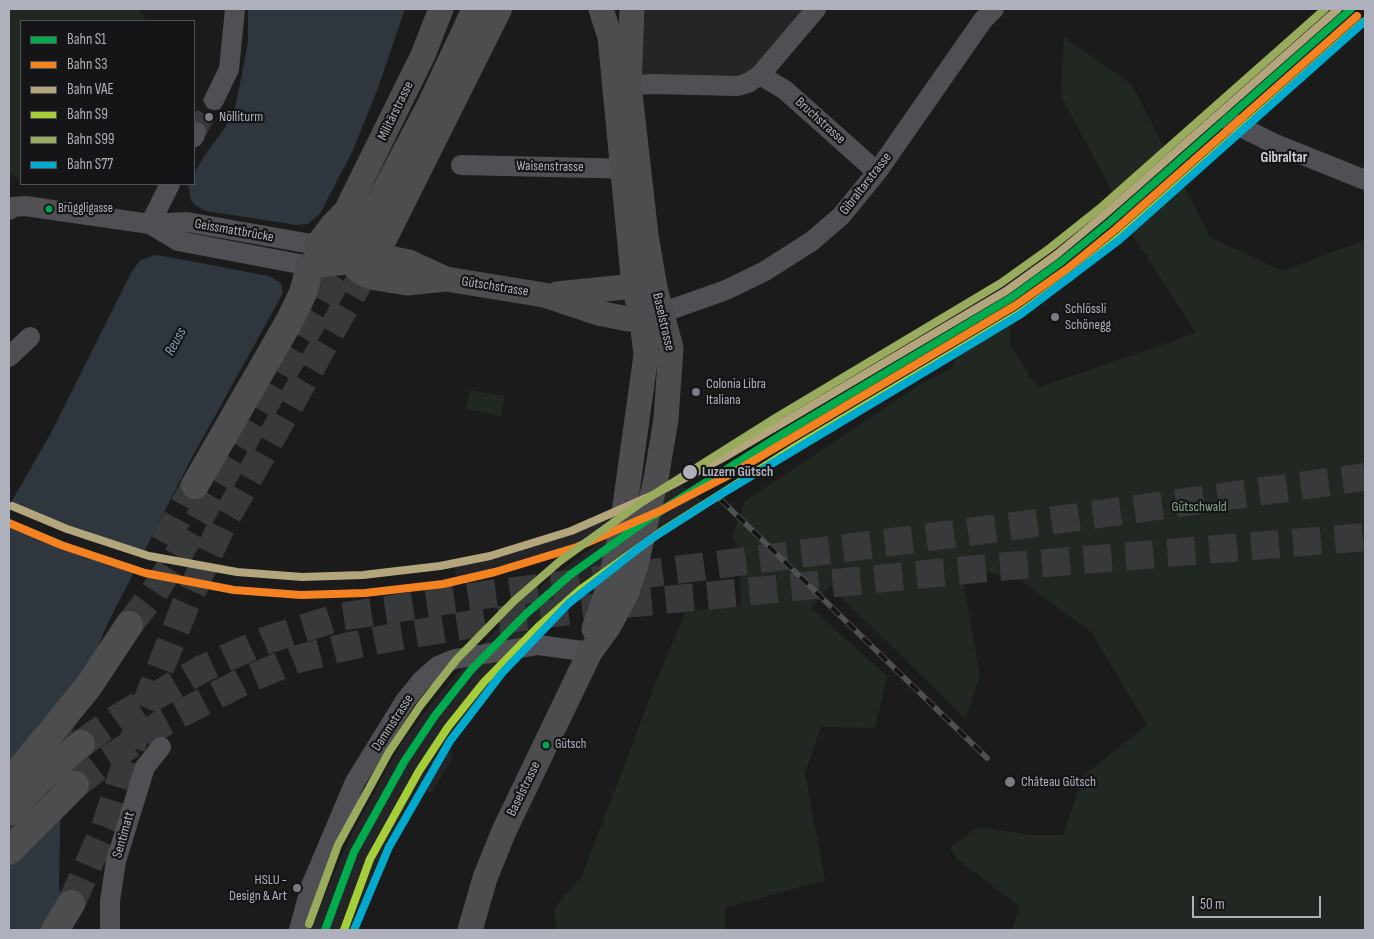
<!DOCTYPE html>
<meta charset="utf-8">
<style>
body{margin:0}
#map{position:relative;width:1374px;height:939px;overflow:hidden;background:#1b1b1b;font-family:"Sofia Sans Condensed",sans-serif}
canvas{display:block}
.frame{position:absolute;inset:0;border:10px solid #aeb1bb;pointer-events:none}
.legend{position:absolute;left:20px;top:20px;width:175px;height:165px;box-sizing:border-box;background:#151517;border:1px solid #525359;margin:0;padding:6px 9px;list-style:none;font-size:15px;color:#aeb1bb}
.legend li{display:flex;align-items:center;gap:10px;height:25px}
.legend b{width:25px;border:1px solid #525359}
.scale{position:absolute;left:1192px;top:896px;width:129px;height:22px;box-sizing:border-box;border:2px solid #aeb1bb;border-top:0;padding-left:6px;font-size:15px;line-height:18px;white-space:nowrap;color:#aeb1bb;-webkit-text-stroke:4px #151517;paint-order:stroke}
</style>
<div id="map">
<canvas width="1374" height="939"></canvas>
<div class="frame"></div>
<ul class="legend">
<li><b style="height:6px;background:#00ab4d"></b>Bahn S1</li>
<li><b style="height:6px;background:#f48220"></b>Bahn S3</li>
<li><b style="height:6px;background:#b3a57c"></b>Bahn VAE</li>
<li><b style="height:6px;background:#a6ce38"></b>Bahn S9</li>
<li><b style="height:6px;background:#99ab5d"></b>Bahn S99</li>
<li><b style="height:6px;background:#00a9ce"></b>Bahn S77</li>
</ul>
<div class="scale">50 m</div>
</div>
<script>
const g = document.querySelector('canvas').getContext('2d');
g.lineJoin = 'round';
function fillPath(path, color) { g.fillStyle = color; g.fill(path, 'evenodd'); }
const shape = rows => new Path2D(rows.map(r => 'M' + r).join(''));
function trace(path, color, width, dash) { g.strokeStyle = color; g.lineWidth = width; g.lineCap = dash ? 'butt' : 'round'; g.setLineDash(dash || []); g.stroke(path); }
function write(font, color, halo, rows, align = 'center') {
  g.font = font + ' "Sofia Sans Condensed",sans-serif'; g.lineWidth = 4.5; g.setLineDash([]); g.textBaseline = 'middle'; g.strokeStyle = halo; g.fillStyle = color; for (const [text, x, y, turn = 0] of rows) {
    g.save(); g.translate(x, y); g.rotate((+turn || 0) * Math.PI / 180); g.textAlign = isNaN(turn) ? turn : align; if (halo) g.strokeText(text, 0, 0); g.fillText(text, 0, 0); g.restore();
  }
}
fillPath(shape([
 [640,9,807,9,748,81,637,75],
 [681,485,707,505,653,538,587,589,546,625,512,662,483,699,447,750,454,755,432,793,426,790,406,827,402,825,369,896,357,930,312,930,329,885,355,827,401,744,435,699,489,637,548,580,601,541,599,538,520,566,458,583,454,565,470,562,485,555,508,553,532,546]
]), '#252527');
fillPath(shape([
 [9,9,138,9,147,21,21,21,21,181,9,172],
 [1064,37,1132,85,1210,237,1282,271,1365,240,1365,930,1013,930,1019,906,957,859,950,848,978,827,1030,835,1063,835,1083,776,1147,725,1091,632,1017,578,961,568,980,677,965,718,830,586,811,608,887,676,875,728,821,727,805,773,825,880,725,908,725,930,557,930,554,909,582,876,658,677,686,611,741,606,738,548,732,538,745,501,917,386,952,368,965,334,1009,309,1010,344,1037,388,1196,333,1129,229,1115,197,1061,96],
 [470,390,504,396,501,416,466,409]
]), '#212822');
fillPath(shape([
 [248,9,405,9,378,88,353,150,305,243,282,295,189,463,105,629,79,699,61,789,59,886,64,930,9,930,9,506,51,433,131,273,182,200,189,184,194,184,194,174,203,158,226,126,235,107,240,84,248,42]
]), '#2f363d');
fillPath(shape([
 [188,184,191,200,195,205,205,211,297,225,308,224,320,213,283,294,281,283,269,276,163,256,155,255,136,262],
 [9,507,86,540,146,554,138,569,85,554,9,524]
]), '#1b1b1b');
trace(shape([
 [196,132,214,100]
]), '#38393b', 20, [20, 10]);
trace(shape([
 [164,543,195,485],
 [129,625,153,594,174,562,358,243],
 [81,744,116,719,202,669,264,641,339,617,484,595,999,528,1365,477],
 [75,785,103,763,163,723,242,682,294,660,345,647,395,637,486,622,614,605,997,567,1365,537],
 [71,904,105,827,142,714,186,604,221,527,376,252]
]), '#38393b', 28, [28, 14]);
trace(shape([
 [760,75,785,90,877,172],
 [614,86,654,84,738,86,748,83,760,75,816,9],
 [214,100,229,69,235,9],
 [1231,122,1273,143,1365,180],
 [194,137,196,132],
 [461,165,637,169],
 [9,210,13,207,25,206,150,224,187,222,317,245],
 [150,224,178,241,310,266],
 [150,224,170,184],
 [661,313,726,290,765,271,812,241,841,216,877,172,983,20,994,9],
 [9,357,30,337],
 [110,930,110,901,116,861,145,767,161,747],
 [299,930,311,886,355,782,405,701,422,680,438,666,455,659,538,645,590,652]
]), '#505054', 20);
trace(shape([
 [441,9,423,55,346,211,340,230,344,248,351,263,359,271,370,277,407,283,446,279],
 [346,211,333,224,317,245,361,250,384,257,409,262,446,279,544,295,598,313,628,319,642,320,656,315],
 [310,266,365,260],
 [557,294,634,286,647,292],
 [594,629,610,583,622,527,646,355,642,320,634,286,610,37,601,9],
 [470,930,485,878,504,831,590,652,609,626,626,594,636,564,656,479,666,419,671,348,655,288,646,235,629,85,632,9]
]), '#4d4d50', 25);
trace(shape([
 [362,236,432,103,476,9],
 [384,237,498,9],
 [195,485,290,320,303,293,310,266],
 [9,783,88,687,129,625],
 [9,812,38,781,81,744],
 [9,851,75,785],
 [55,930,71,904]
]), '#4d4d50', 28);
const rail = shape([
 [721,500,987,758]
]);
trace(rail, '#505052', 5.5);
trace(rail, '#151517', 4, [11]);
trace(shape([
 [325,930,354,852,404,762,434,717,471,670,526,614,570,575,651,517,786,432,1011,298,1061,262,1110,222,1351,9]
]), '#00ab4d', 8);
trace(shape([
 [9,523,61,545,145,573,234,590,301,595,365,593,443,584,495,572,577,547,660,511,731,474,1016,305,1067,269,1116,229,1357,16]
]), '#f48220', 8);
trace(shape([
 [12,506,67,529,149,556,237,572,302,577,363,575,440,566,490,556,571,531,653,495,723,458,1006,291,1056,255,1104,215,1338,9]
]), '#b3a57c', 8);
trace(shape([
 [344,930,370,859,419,771,448,727,484,682,538,627,581,589,661,532,795,447,1020,313,1071,276,1122,235,1363,22]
]), '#a6ce38', 8);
trace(shape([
 [309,924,338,845,389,752,420,706,457,659,514,601,560,561,642,502,777,417,1001,283,1050,248,1099,209,1325,9]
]), '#99ab5d', 8);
trace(shape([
 [354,930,389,847,450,741,502,673,569,603,648,541,718,496,1021,314,1119,240,1365,21]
]), '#00a9ce', 8);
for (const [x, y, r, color] of [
 [209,117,5,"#7b7c83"],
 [49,209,4.5,"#00a651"],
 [1055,317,5,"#7b7c83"],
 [696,392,5,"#7b7c83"],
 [690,472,8,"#aeb1bb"],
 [546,745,4.5,"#00a651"],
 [1010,782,6,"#7b7c83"],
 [297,888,5,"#7b7c83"]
]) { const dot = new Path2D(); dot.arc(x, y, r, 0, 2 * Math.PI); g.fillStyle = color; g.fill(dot); trace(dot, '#151517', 2); }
write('13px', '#aeb1bb', '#151517', [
 ["Brüggligasse",58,209],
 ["Gütsch",555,745]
], 'left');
write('14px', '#aeb1bb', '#151517', [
 ["Militärstrasse",396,111,-64],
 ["Bruchstrasse",820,121,42],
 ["Waisenstrasse",550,167,1],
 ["Gibraltarstrasse",866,184,-52],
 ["Geissmattbrücke",234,231,10],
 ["Gütschstrasse",495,287,9],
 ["Baselstrasse",663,322,77],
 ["Dammstrasse",393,723,-57],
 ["Baselstrasse",524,789,-64],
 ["Sentimatt",124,835,-74]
]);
write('14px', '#aeb1bb', '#151517', [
 ["Nölliturm",219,117],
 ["Schlössli",1065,309],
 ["Schönegg",1065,325],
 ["Colonia Libra",706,384],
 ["Italiana",706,400],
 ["Château Gütsch",1021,782],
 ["HSLU -",287,880,"right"],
 ["Design & Art",287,896,"right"]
], 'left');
write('bold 14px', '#aeb1bb', '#151517', [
 ["Luzern Gütsch",702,472]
], 'left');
write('14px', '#86a588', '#151517', [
 ["Gütschwald",1199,507]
]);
write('bold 15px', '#ced1d7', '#151517', [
 ["Gibraltar",1284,158]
]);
write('italic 15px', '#879eb4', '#151517', [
 ["Reuss",176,342,-62]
]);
</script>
